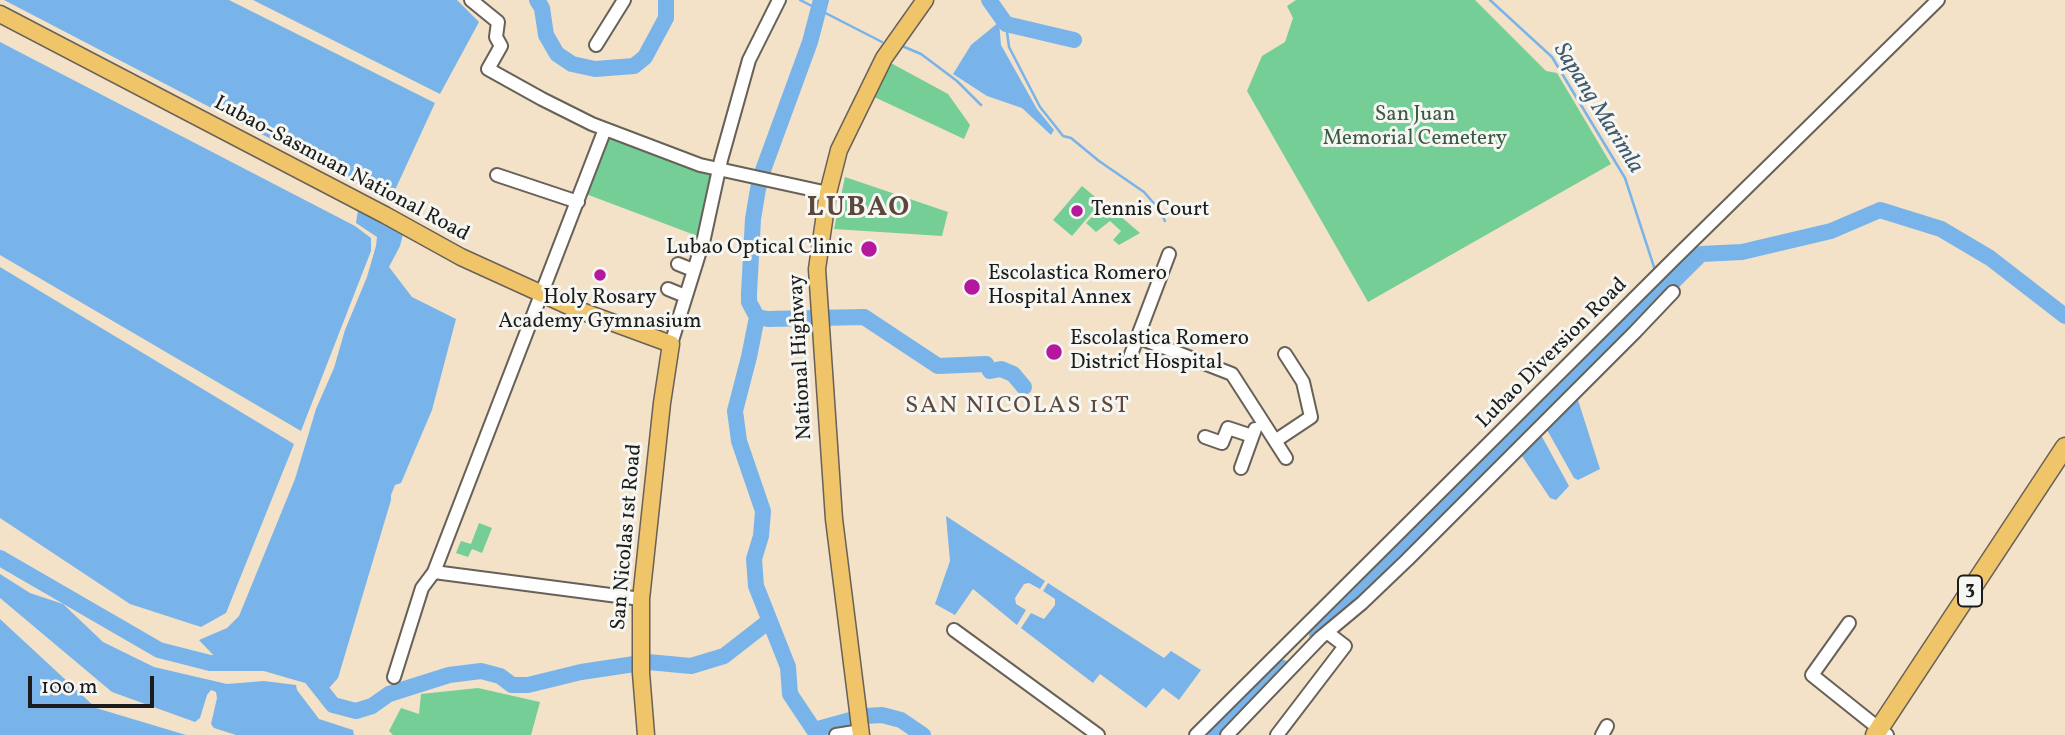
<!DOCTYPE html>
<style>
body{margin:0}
#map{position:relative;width:2065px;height:735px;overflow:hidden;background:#f3e1c8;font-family:Vollkorn,serif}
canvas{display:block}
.scale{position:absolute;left:28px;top:676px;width:126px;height:32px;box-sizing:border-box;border:4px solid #1c1c1c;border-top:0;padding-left:9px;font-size:21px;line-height:24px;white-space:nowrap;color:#1c1c1c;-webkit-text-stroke:5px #f6f6f2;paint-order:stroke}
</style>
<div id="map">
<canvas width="2065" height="735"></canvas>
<div class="scale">100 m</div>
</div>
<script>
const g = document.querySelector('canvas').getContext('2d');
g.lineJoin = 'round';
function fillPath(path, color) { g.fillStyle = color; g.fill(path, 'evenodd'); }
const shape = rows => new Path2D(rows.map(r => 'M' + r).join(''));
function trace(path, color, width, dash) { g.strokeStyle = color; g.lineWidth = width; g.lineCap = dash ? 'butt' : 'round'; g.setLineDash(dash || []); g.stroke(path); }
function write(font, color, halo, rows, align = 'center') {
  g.font = font + ' Vollkorn,serif'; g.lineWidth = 6; g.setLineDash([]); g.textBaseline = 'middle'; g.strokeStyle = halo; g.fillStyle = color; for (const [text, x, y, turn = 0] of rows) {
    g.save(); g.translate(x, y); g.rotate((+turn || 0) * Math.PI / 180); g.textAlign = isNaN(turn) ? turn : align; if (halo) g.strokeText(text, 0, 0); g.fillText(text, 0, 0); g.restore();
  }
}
fillPath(shape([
 [1296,0,1475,0,1546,71,1557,73,1611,164,1368,302,1247,91,1262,56,1285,42,1293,18,1287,6],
 [889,62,948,94,970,125,964,139,870,95],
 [609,135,704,170,711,175,713,183,700,237,586,194],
 [845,177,948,212,942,236,834,229],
 [1082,186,1101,202,1072,236,1053,220],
 [1105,203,1140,233,1119,245,1113,240,1121,231,1110,221,1096,232,1086,223],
 [479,523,492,528,482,553,472,549,468,557,456,553,461,541,471,544],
 [478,688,540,702,531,735,393,735,389,731,401,708,419,714,421,694]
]), '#74ce95');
fillPath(shape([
 [4,0,229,0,435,103,390,201],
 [253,0,457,0,479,22,440,94],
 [999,22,1001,45,1037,109,1054,130,1051,135,1022,108,987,96,953,74,971,45],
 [0,42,355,226,371,238,371,251,301,431,0,255],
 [358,210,404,230,400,246,389,267,412,297,456,319,432,410,401,483,395,485,391,495,391,500,338,678,329,688,324,688,313,673,264,658,217,659,199,640,227,628,239,616,295,479,316,409,334,368,345,330,367,277,376,246,377,237,356,223],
 [0,267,294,444,226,613,201,627,130,604,0,518],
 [1578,400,1600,469,1578,480,1574,478,1546,428,1547,423],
 [1541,435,1569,486,1556,500,1550,498,1522,456,1521,452],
 [946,516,1045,581,1040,589,1029,583,1024,584,1015,598,1016,604,1026,610,1017,625,973,589,955,615,935,604,950,561],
 [0,574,30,593,63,604,103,642,154,667,227,684,264,681,296,685,297,690,319,719,353,730,354,735,236,735,214,728,211,724,217,698,216,692,211,690,207,695,200,718,195,722,112,692,0,598],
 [1048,583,1164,658,1171,651,1201,670,1179,700,1163,688,1146,708,1100,674,1093,683,1021,628,1031,613,1044,619,1055,605,1055,599,1043,591],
 [0,619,96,708,186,735,0,735]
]), '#78b4ea');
trace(shape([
 [800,0,882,42],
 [1490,0,1552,57,1625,178,1655,270],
 [1006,24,1009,47,1040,107,1056,127,1063,136,1071,138,1099,161,1144,192,1158,208,1165,221],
 [902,46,921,54,957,81,981,105],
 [1658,279,1663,293]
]), '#78b4ea', 2.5);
trace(shape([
 [537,0,542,8,546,35,557,54,572,64,595,69,634,66,645,57,666,18,666,0],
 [821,0,810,42,762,173,758,189,753,219,749,293,749,302,757,317,768,319,864,317,938,366,986,364,990,371,1001,369,1013,374,1024,387],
 [989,0,1006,24,1074,40],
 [757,317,749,357,735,411,739,441,763,511,761,536,754,559,756,586,788,667,790,694,814,730,865,716,882,715,901,720,923,735],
 [0,558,159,650,210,663,265,663,310,676,333,705,356,711,372,706,389,694,449,675,481,671,500,676,512,685,528,685,581,672,648,662,691,666,724,656,769,621],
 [1317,635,1701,254,1742,252,1831,231,1880,210,1941,229,1990,258,2065,316],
 [1216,735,1283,668]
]), '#78b4ea', 16);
const minor = shape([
 [471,0,498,22,496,37,501,46,488,69,542,99,592,124,700,165,828,193],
 [596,45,624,0],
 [497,175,578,202],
 [678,264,693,270],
 [668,289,685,296],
 [1137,337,1232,374,1286,458],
 [671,344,704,238,721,160,749,60,779,0],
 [1130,357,1169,254],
 [1205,437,1222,443,1228,428,1252,436],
 [1275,441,1311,417,1303,382,1285,354],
 [1241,468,1255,429],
 [434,572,641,599],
 [1849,623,1812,675,1887,735],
 [954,630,1098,735],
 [394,677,422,588,434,572,605,129],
 [836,735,861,731],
 [1196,735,1674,259,1938,0],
 [1227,735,1320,638,1362,603,1407,560,1635,332,1673,292],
 [1277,735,1345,646,1328,633],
 [1602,735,1607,726]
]);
const major = shape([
 [0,14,385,215,461,257,573,308,671,344,662,403,641,599,641,673,646,735],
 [861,735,834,519,817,269,828,193,839,150,884,58,925,0]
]);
const highway = shape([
 [1875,735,2065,447]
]);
trace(minor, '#676158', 16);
trace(major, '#676158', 19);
trace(highway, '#676158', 21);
trace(minor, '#fff', 12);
trace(major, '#f0c469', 16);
trace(highway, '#f0c469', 18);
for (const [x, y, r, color] of [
 [1077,211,7,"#b5179e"],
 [869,249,9,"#b5179e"],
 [600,275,7,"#b5179e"],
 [972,287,9,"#b5179e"],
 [1054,352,9,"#b5179e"]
]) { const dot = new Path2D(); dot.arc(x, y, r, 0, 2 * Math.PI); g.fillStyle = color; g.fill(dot); trace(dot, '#f6f6f2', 2.5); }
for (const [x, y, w] of [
 [1970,591,24]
]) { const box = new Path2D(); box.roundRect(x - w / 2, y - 15.5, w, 31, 5); g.fillStyle = '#f6f6f2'; g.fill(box); trace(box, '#1c1c1c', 2); }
write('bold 19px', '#1c1c1c', null, [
 ["3",1970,591]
]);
write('21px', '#3b5a46', '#f6f6f2', [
 ["San Juan",1415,116],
 ["Memorial Cemetery",1415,140]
]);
write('21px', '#1c1c1c', '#f6f6f2', [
 ["Lubao-Sasmuan National Road",341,170,28],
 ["Lubao Diversion Road",1553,354,-45],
 ["National Highway",802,357,-93],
 ["San Nicolas 1st Road",628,537,-85]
]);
write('21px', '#1c1c1c', '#f6f6f2', [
 ["Tennis Court",1091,211],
 ["Lubao Optical Clinic",853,249,"right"],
 ["Escolastica Romero",988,275],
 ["Hospital Annex",988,299],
 ["Holy Rosary",600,299,"center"],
 ["Academy Gymnasium",600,323,"center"],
 ["Escolastica Romero",1070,340],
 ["District Hospital",1070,364]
], 'left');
write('italic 23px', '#41596e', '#f6f6f2', [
 ["Sapang Marimla",1597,109,58]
]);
g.letterSpacing = '2px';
write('24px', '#5d473d', '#f6f6f2', [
 ["SAN NICOLAS 1ST",1018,408]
]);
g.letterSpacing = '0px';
g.letterSpacing = '2px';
write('bold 28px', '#5d473d', '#f6f6f2', [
 ["LUBAO",859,210]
]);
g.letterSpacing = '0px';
</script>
